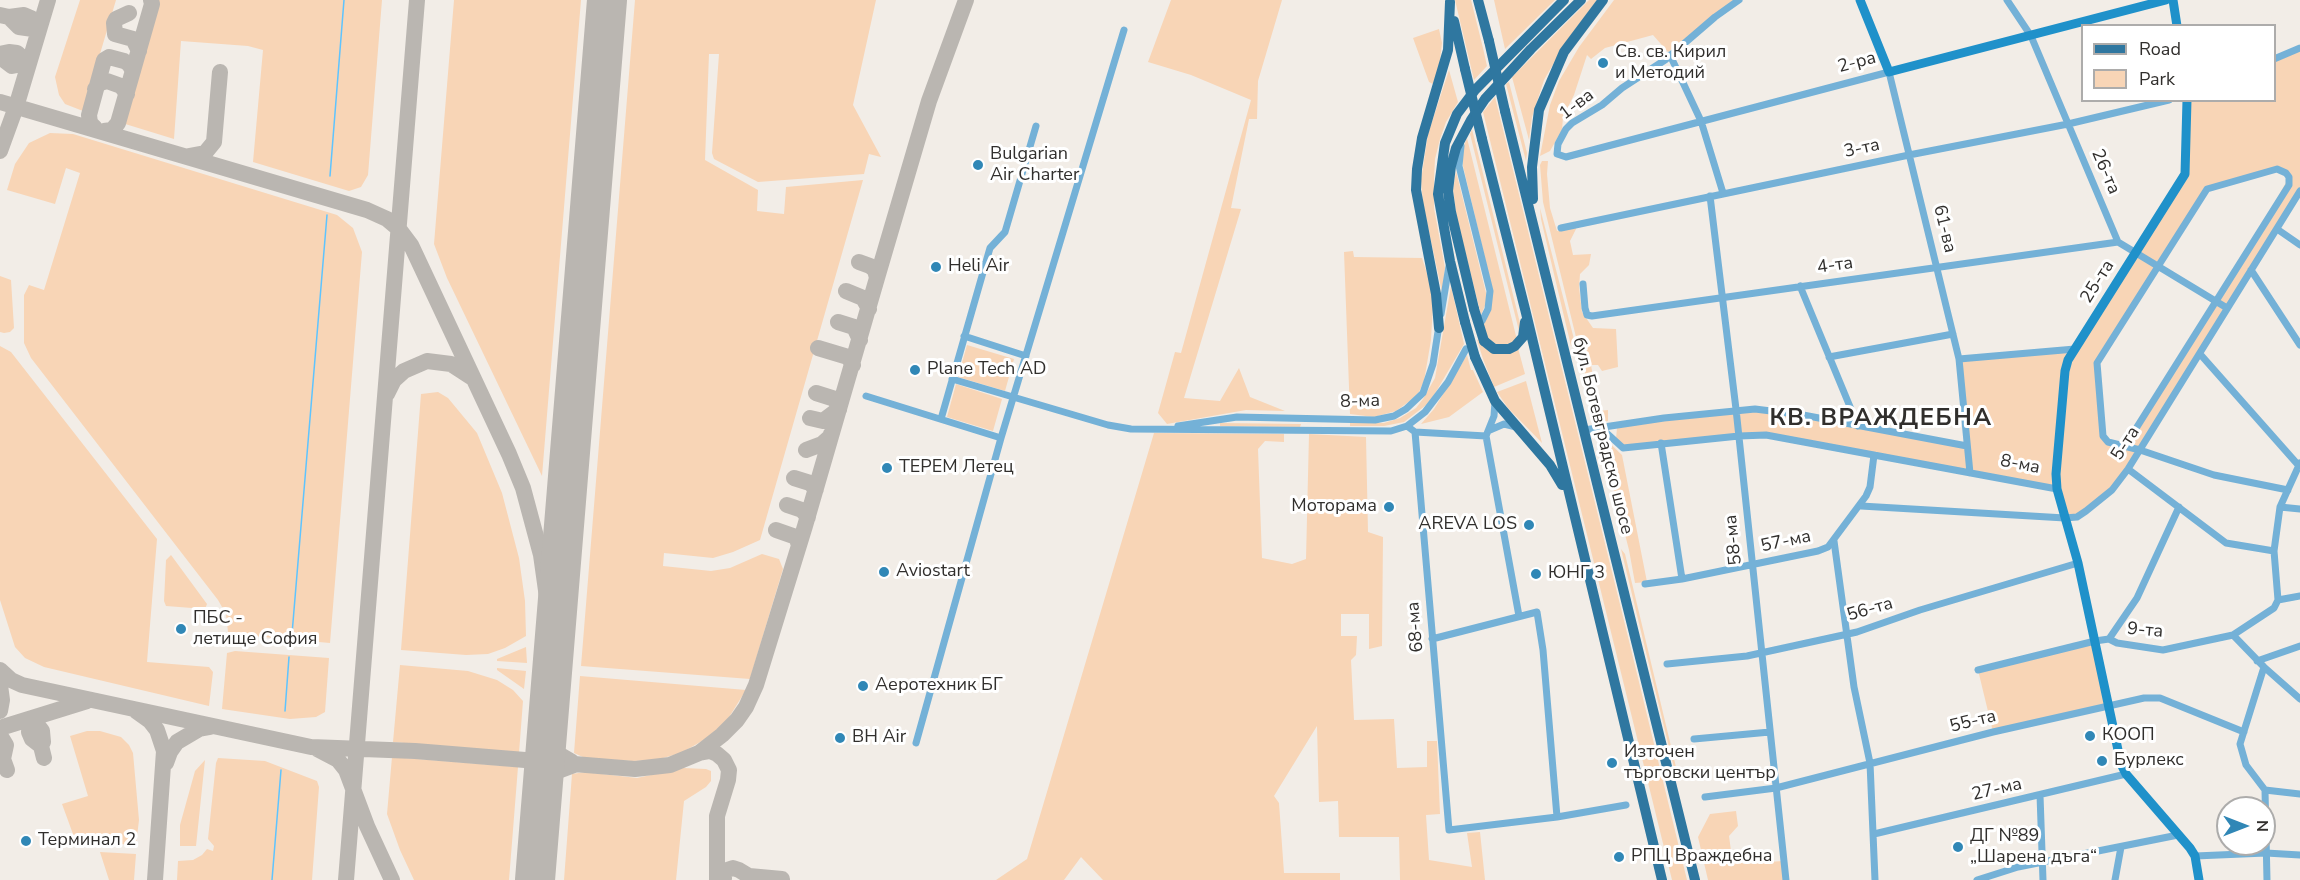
<!DOCTYPE html>
<meta charset="utf-8">
<style>
body{margin:0}
#map{position:relative;width:2300px;height:880px;overflow:hidden;background:#f2ede7;font-family:"Nunito Sans",sans-serif}
canvas{display:block}
.legend{position:absolute;left:2081px;top:24px;width:195px;height:78px;box-sizing:border-box;background:#fff;border:2px solid #adacab;margin:0;padding:8px 10px;list-style:none;font-size:18px;color:#312f2d}
.legend li{display:flex;align-items:center;gap:12px;height:30px}
.legend b{width:30px;border:2px solid #adacab}
.north{position:absolute;left:2216px;top:796px;width:60px;height:60px;box-sizing:border-box;background:#fff;border:2px solid #adacab;border-radius:50%;rotate:90deg;font-size:16px;font-weight:700;line-height:24px;text-align:center;color:#312f2d}
.north::after{content:'';display:block;margin:auto;width:21px;height:27px;background:#3087b6;clip-path:polygon(50% 0,100% 100%,50% 72%,0 100%)}
</style>
<div id="map">
<canvas width="2300" height="880"></canvas>
<ul class="legend">
<li><b style="height:8px;background:#2f77a0"></b>Road</li>
<li><b style="height:16px;background:#f8d5b6"></b>Park</li>
</ul>
<div class="north">N</div>
</div>
<script>
const g = document.querySelector('canvas').getContext('2d');
g.lineJoin = 'round';
function fillPath(path, color) { g.fillStyle = color; g.fill(path, 'evenodd'); }
const shape = rows => new Path2D(rows.map(r => 'M' + r).join(''));
function trace(path, color, width, dash) { g.strokeStyle = color; g.lineWidth = width; g.lineCap = dash ? 'butt' : 'round'; g.setLineDash(dash || []); g.stroke(path); }
function write(font, color, halo, rows, align = 'center') {
  g.font = font + ' "Nunito Sans",sans-serif'; g.lineWidth = 6; g.setLineDash([]); g.textBaseline = 'middle'; g.strokeStyle = halo; g.fillStyle = color; for (const [text, x, y, turn = 0] of rows) {
    g.save(); g.translate(x, y); g.rotate((+turn || 0) * Math.PI / 180); g.textAlign = isNaN(turn) ? turn : align; if (halo) g.strokeText(text, 0, 0); g.fillText(text, 0, 0); g.restore();
  }
}
fillPath(shape([
 [80,0,116,0,83,111,65,104,59,95,55,77],
 [158,0,382,0,368,175,361,187,349,191,253,162,263,50,248,46,181,41,174,139,122,123],
 [454,0,581,0,542,476,447,278,434,244],
 [635,0,876,0,853,105,881,157,869,154,864,174,758,182,714,159,712,153,719,54,709,54,705,160,758,190,757,211,784,214,786,187,863,180,760,540,733,552,713,558,664,553,663,566,711,571,730,568,762,554,779,559,783,569,750,679,581,666],
 [1171,0,1282,0,1258,81,1257,119,1249,119,1231,208,1241,209,1184,398,1220,401,1239,368,1250,397,1285,411,1246,410,1167,424,1158,413,1175,352,1181,353,1251,100,1191,75,1148,62],
 [1455,0,1471,0,1483,48,1487,66,1474,80],
 [1494,0,1555,0,1505,49],
 [1589,0,1597,0,1566,42,1544,80,1532,117,1529,140,1512,77],
 [1614,0,1734,0,1668,52,1653,35,1605,48,1591,59,1587,55,1574,95,1563,117,1562,130,1550,151,1540,156,1550,105,1559,81,1579,47],
 [1439,29,1442,43,1439,68,1433,84,1429,82,1413,38],
 [2300,48,2300,191,2112,490,2077,517,2065,518,2057,489,1766,435,1623,448,1616,439,1617,428,1620,424,1755,409,1967,446,1959,359,2075,349,2185,174,2187,101,2274,100,2275,59],
 [2277,169,2289,177,2252,243,2124,446,2108,442,2103,436,2097,363,2207,189],
 [1449,70,1458,102,1446,122,1440,139,1435,159,1434,179,1434,208,1445,268,1442,292,1423,204,1421,180,1428,134],
 [1509,82,1527,153,1526,161,1506,84],
 [1495,97,1631,649,1687,880,1672,880,1483,112],
 [1472,129,1521,327,1520,335,1470,134],
 [50,133,73,134,337,215,353,228,362,252,330,643,241,635,228,632,226,614,218,600,31,358,24,343,24,295,29,285,44,290,80,173,66,168,55,204,7,190,15,164,29,143],
 [1467,138,1517,340,1511,344,1497,345,1486,337,1483,324,1493,292,1463,166,1463,148],
 [1542,161,1548,161,1547,174,1550,208,1557,231,1577,227,1570,241,1573,255,1591,254,1589,265,1580,274,1579,287,1582,312,1593,328,1616,329,1618,367,1602,371,1598,365,1591,365,1599,411,1608,410,1608,421,1597,423,1543,202,1540,165],
 [1456,171,1486,293,1486,303,1481,315,1457,219,1453,190],
 [1540,208,1575,343,1571,346,1541,219],
 [1353,251,1354,257,1422,258,1430,283,1433,304,1431,340,1424,381,1419,392,1411,400,1396,411,1374,417,1350,414,1344,252],
 [0,276,11,280,14,328,10,332,4,333,0,332],
 [1451,286,1464,344,1430,402,1404,422,1384,426,1350,426,1350,423,1384,423,1400,418,1416,408,1423,399,1435,378],
 [1479,339,1484,347,1518,348,1525,374,1494,387,1483,359,1477,340],
 [967,345,1014,359,1005,391,958,377],
 [0,346,11,352,157,539,147,662,209,667,213,672,209,706,44,667,25,658,15,647,0,600],
 [1467,355,1471,370,1473,370,1483,392,1449,417,1421,424,1434,409],
 [1526,381,1542,443,1508,408,1497,392],
 [956,384,1002,399,993,431,947,417],
 [438,392,448,398,477,433,502,493,519,558,525,601,526,636,505,648,488,654,466,655,401,650,421,394],
 [1220,423,1301,424,1300,427,1220,426],
 [1154,433,1284,434,1284,442,1265,441,1258,449,1262,558,1292,564,1306,559,1309,434,1366,437,1368,532,1383,537,1382,646,1369,649,1369,614,1341,614,1341,636,1357,636,1356,655,1351,660,1354,720,1394,719,1397,768,1427,767,1427,741,1437,741,1440,814,1426,815,1429,860,1472,867,1467,833,1480,832,1485,880,1400,880,1399,837,1339,837,1338,801,1319,802,1317,726,1274,796,1279,803,1284,873,1340,873,1340,880,1103,880,1081,857,1064,880,996,880,1027,859],
 [1599,433,1622,455,1647,582,1635,583,1629,550],
 [1621,549,1625,554,1676,767,1674,768],
 [171,555,207,604,205,609,166,606,164,601,166,560],
 [2095,641,2109,705,1993,732,1978,670],
 [526,647,527,663,497,661,497,659],
 [235,651,329,658,325,712,316,717,290,719,222,709,227,653],
 [400,665,468,671,497,680,513,690,523,701,519,753,393,742],
 [497,668,526,671,524,689,497,670],
 [580,676,746,690,726,722,709,737,681,753,656,760,632,761,585,758,574,753],
 [87,731,100,731,121,737,129,745,133,753,139,820,136,845,90,842,77,845,62,804,88,796,70,736],
 [392,757,518,767,509,880,414,880,400,850,387,814],
 [218,758,265,761,317,781,319,787,312,880,177,880,178,861,193,860,202,855,207,849,213,851,214,846,208,839,216,763],
 [205,760,196,846,180,846,180,825,195,771],
 [683,768,706,769,711,771,711,781,706,787,684,801,676,880,564,880,572,774,585,772,637,778],
 [1736,811,1738,826,1729,836,1732,858,1744,864,1782,861,1783,880,1708,880,1698,837,1710,814],
 [100,852,136,854,134,880,109,880]
]), '#f8d5b6');
trace(shape([
 [330,176,344,0],
 [292,634,327,215],
 [285,711,289,657],
 [272,880,281,770]
]), '#5ec4ff', 1.5);
trace(shape([
 [129,13,116,19,114,23,115,34,133,39,139,51],
 [0,15,9,17,24,15,31,18,39,27,33,29,19,27,9,17],
 [0,54,9,52,17,53,28,63,12,66,0,57],
 [95,89,100,83,107,81,121,86,127,94],
 [0,102,367,210,387,219,399,229,411,245,509,454,523,488,541,555,551,626,552,669],
 [95,128,90,123,89,115,104,60,109,57,124,61,129,64,133,71],
 [104,131,112,130,118,123,152,4,151,0],
 [0,151,16,107,48,0],
 [189,156,205,153,214,142,220,72],
 [877,278,929,101,966,0],
 [846,291,863,298,869,309],
 [838,322,854,327,860,340],
 [818,348,848,357,853,365],
 [387,394,394,380,404,371,427,361,451,364,471,377],
 [810,418,823,421,839,409,835,399,816,393],
 [806,450,822,444,831,436,831,434],
 [794,478,810,483,816,489],
 [787,505,802,510,808,517],
 [776,530,796,537,799,545],
 [0,670,11,680,22,685,311,747,415,751,635,769,670,765,699,753,722,735,737,720,746,707,756,685,805,526,877,278,875,270,870,266,859,262],
 [0,685,2,700,0,711],
 [136,711,150,721,157,730,164,751,155,880],
 [0,728,87,701],
 [547,732,555,752,572,762],
 [0,735,6,745,3,759,7,770],
 [41,746,32,739,29,732,32,718,42,731,43,742,41,746,44,758],
 [317,749,338,760,346,770,367,826,392,880],
 [699,753,710,751,717,754,724,760,729,770,728,780,717,816,717,880],
 [166,763,170,752,177,742,199,729,210,727],
 [542,795,547,783,558,771,574,765],
 [724,878,718,873,733,868,739,870,749,876,782,879],
 [346,880,417,0]
]), '#bab6b1', 16);
trace(shape([
 [535,880,607,0]
]), '#bab6b1', 40);
trace(shape([
 [1739,0,1715,17,1665,60,1622,88,1602,105,1572,123,1566,129,1558,144,1557,154,1566,157,1889,72,1959,359,1970,473],
 [2007,0,2031,36,2118,242,2227,308],
 [1670,55,1701,121,1723,193],
 [2274,59,2300,48],
 [1461,146,1459,166,1490,291,1488,309,1482,321],
 [1710,196,1736,409,1786,880],
 [1561,228,1909,155,2068,124,2169,100],
 [2277,229,2300,245],
 [2251,270,2300,345],
 [1583,284,1585,308,1587,315,1592,316,2118,242],
 [1800,286,1858,426],
 [1441,314,1449,266],
 [964,336,1026,356],
 [2200,354,2299,466],
 [1829,357,1953,334],
 [1959,359,2075,349],
 [952,379,1108,425,1131,429,1391,431,1407,426,1425,412,1448,382,1466,349],
 [866,396,1001,438],
 [1495,401,1494,416,1486,436,1519,616],
 [941,419,990,248,1005,232,1036,126],
 [1178,426,1237,417,1375,420,1394,416,1406,409,1423,393,1433,364,1439,325],
 [1407,426,1415,432,1449,830,1557,817,1626,805],
 [1600,427,1623,448,1739,436,1766,435,2057,489],
 [1490,430,1504,424,1516,427],
 [1584,430,1664,418,1755,409,1803,415,1967,446],
 [1415,432,1486,436],
 [1661,443,1682,579],
 [2125,446,2289,185,2289,177,2286,173,2277,169,2207,189,2097,363,2103,436,2108,442,2140,450,2214,475,2288,490],
 [2128,469,2226,543,2274,551],
 [1861,506,2065,518,2077,517,2086,511,2112,490,2128,469,2300,191],
 [2280,507,2300,509],
 [1834,541,1854,687,1870,763,1875,880],
 [1645,584,1682,579,1818,551,1828,547,1866,496,1870,487,1874,455],
 [2278,600,2274,551,2280,507,2300,463],
 [2233,635,2264,667,2300,699],
 [1432,639,1537,612,1543,650,1557,817],
 [2109,639,2137,598,2179,507],
 [2257,661,2300,646],
 [1667,664,1747,656,1857,632,1920,610,2078,563],
 [2264,667,2240,744,2246,765,2265,790,2300,794],
 [1978,670,2095,641,2109,639,2117,643,2163,650,2233,635,2274,608,2278,600,2300,596],
 [1694,739,1770,732],
 [916,743,1001,438,1124,30],
 [2265,790,2267,880],
 [2040,795,2043,880],
 [1705,797,1776,788,1993,732,2144,698,2160,698,2244,732],
 [1874,834,2126,774],
 [2195,856,2266,853,2300,855],
 [1977,880,2018,867,2178,835],
 [2115,880,2121,847]
]), '#74b1d7', 7);
trace(shape([
 [1860,0,1889,72,2166,0],
 [2173,0,2177,26],
 [2187,100,2185,174,2068,360,2065,371,2056,474,2057,489,2078,563,2121,764,2126,774,2190,848,2195,856,2199,880]
]), '#1f91ca', 9);
trace(shape([
 [1478,0,1489,41],
 [1454,21,1465,69],
 [1505,111,1695,880],
 [1482,139,1526,313,1662,880],
 [1533,199,1532,167,1539,110,1564,52,1603,0],
 [1474,309,1451,212,1448,191,1451,166,1456,148,1471,120,1485,99,1531,49,1581,0],
 [1465,322,1450,261,1438,194,1445,143,1457,114,1475,90,1564,0],
 [1439,328,1436,294,1416,190,1417,169,1422,138,1448,50,1450,2],
 [1484,341,1494,349,1509,349,1515,346,1523,337,1525,322],
 [1475,357,1495,401,1550,465,1562,485]
]), '#2f77a0', 10);
trace(shape([
 [1489,41,1505,111],
 [1465,69,1482,139],
 [1474,309,1484,341],
 [1465,322,1475,357]
]), '#2f77a0', 10);
for (const [x, y, r, color] of [
 [1603,63,6,"#3087b6"],
 [978,165,6,"#3087b6"],
 [936,267,6,"#3087b6"],
 [915,370,6,"#3087b6"],
 [887,468,6,"#3087b6"],
 [1389,507,6,"#3087b6"],
 [1529,525,6,"#3087b6"],
 [884,572,6,"#3087b6"],
 [1536,574,6,"#3087b6"],
 [181,629,6,"#3087b6"],
 [863,686,6,"#3087b6"],
 [2090,736,6,"#3087b6"],
 [840,738,6,"#3087b6"],
 [2102,761,6,"#3087b6"],
 [1612,763,6,"#3087b6"],
 [26,841,6,"#3087b6"],
 [1958,847,6,"#3087b6"],
 [1619,857,6,"#3087b6"]
]) { const dot = new Path2D(); dot.arc(x, y, r, 0, 2 * Math.PI); g.fillStyle = color; g.fill(dot); trace(dot, '#fff', 2); }
write('18px', '#312f2d', '#fff', [
 ["Св. св. Кирил",1615,53],
 ["и Методий",1615,74],
 ["Bulgarian",990,155],
 ["Air Charter",990,176],
 ["Heli Air",948,267],
 ["Plane Tech AD",927,370],
 ["ТЕРЕМ Летец",899,468],
 ["Моторама",1377,507,"right"],
 ["AREVA LOS",1517,525,"right"],
 ["Aviostart",896,572],
 ["ЮНГ 3",1548,574],
 ["ПБС -",193,619],
 ["летище София",193,640],
 ["Аеротехник БГ",875,686],
 ["КООП",2102,736],
 ["BH Air",852,738],
 ["Източен",1624,753],
 ["търговски център",1624,774],
 ["Бурлекс",2114,761],
 ["ДГ №89",1970,837],
 ["„Шарена дъга“",1970,858],
 ["Терминал 2",38,841],
 ["РПЦ Враждебна",1631,857]
], 'left');
write('18px', '#312f2d', '#fff', [
 ["2-ра",1857,63,-15],
 ["1-ва",1577,105,-37],
 ["3-та",1862,149,-12],
 ["26-та",2105,172,67],
 ["61-ва",1944,229,76],
 ["4-та",1835,266,-8],
 ["25-та",2098,282,-58],
 ["8-ма",1360,402,-2],
 ["бул. Ботевградско шосе",1602,436,76],
 ["5-та",2126,444,-57],
 ["8-ма",2020,465,11],
 ["58-ма",1734,540,-96],
 ["57-ма",1786,542,-12],
 ["56-та",1870,610,-16],
 ["68-ма",1416,627,-95],
 ["9-та",2145,631,5],
 ["55-та",1973,722,-14],
 ["27-ма",1997,790,-13]
]);
g.letterSpacing = '1.5px';
write('bold 24px', '#312f2d', '#fff', [
 ["КВ. ВРАЖДЕБНА",1881,419]
]);
g.letterSpacing = '0px';
</script>
